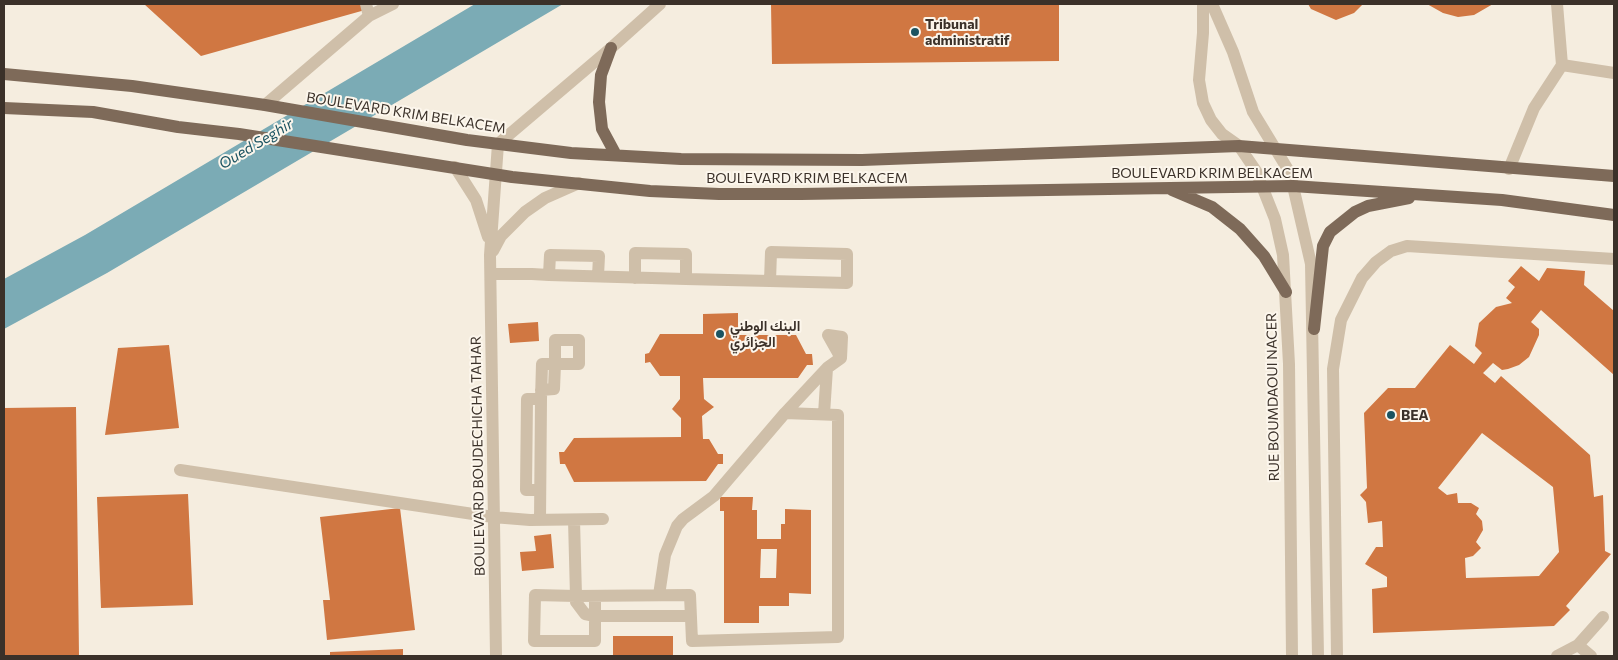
<!DOCTYPE html>
<meta charset="utf-8">
<style>
body{margin:0}
#map{position:relative;width:1618px;height:660px;overflow:hidden;background:#f5eddf;font-family:Commissioner,sans-serif}
canvas{display:block}
.frame{position:absolute;inset:0;border:5px solid #3b3129;pointer-events:none}
</style>
<div id="map">
<canvas width="1618" height="660"></canvas>
<div class="frame"></div>
</div>
<script>
const g = document.querySelector('canvas').getContext('2d');
g.lineJoin = 'round';
function fillPath(path, color) { g.fillStyle = color; g.fill(path, 'evenodd'); }
const shape = rows => new Path2D(rows.map(r => 'M' + r).join(''));
function trace(path, color, width, dash) { g.strokeStyle = color; g.lineWidth = width; g.lineCap = dash ? 'butt' : 'round'; g.setLineDash(dash || []); g.stroke(path); }
function write(font, color, halo, rows, align = 'center') {
  g.font = font + ' Commissioner,Vazirmatn,sans-serif'; g.lineWidth = 4; g.setLineDash([]); g.textBaseline = 'middle'; g.strokeStyle = halo; g.fillStyle = color; for (const [text, x, y, turn = 0] of rows) {
    g.save(); g.translate(x, y); g.rotate((+turn || 0) * Math.PI / 180); g.textAlign = isNaN(turn) ? turn : align; if (halo) g.strokeText(text, 0, 0); g.fillText(text, 0, 0); g.restore();
  }
}
fillPath(shape([
 [475,4,563,4,107,273,4,329,4,279,85,235]
]), '#7babb5');
fillPath(shape([
 [144,4,363,4,365,10,201,56],
 [771,4,1059,4,1059,61,772,64],
 [1308,4,1363,4,1354,13,1336,20,1311,9],
 [1427,4,1493,4,1474,15,1458,17,1443,13],
 [1521,266,1539,281,1547,268,1585,271,1584,285,1614,311,1614,375,1541,310,1531,322,1539,329,1539,335,1529,357,1519,365,1508,369,1502,370,1493,363,1483,373,1495,383,1501,376,1590,455,1594,497,1603,495,1605,551,1611,554,1566,606,1570,610,1554,626,1373,633,1372,589,1387,587,1387,577,1365,564,1376,547,1383,547,1382,521,1368,523,1366,502,1360,495,1367,488,1364,413,1388,388,1415,388,1450,345,1474,364,1482,353,1475,346,1479,323,1496,307,1512,303,1506,298,1515,287,1508,281],
 [1482,433,1553,487,1559,552,1539,576,1466,578,1465,558,1473,556,1481,548,1476,542,1483,530,1482,521,1476,514,1479,508,1471,503,1458,503,1457,493,1447,495,1438,488],
 [738,313,738,335,796,335,806,354,812,354,813,365,807,365,798,378,703,378,704,399,714,407,702,416,703,439,709,439,718,454,723,454,723,464,718,464,706,481,574,482,565,464,560,464,559,452,564,452,574,438,681,437,681,418,672,409,680,399,680,376,660,376,650,362,645,363,645,354,649,353,660,334,703,334,703,314],
 [538,322,539,341,510,343,508,324],
 [169,345,179,428,105,435,118,348],
 [76,407,79,656,4,656,4,408],
 [188,494,193,605,101,608,97,497],
 [720,497,753,497,752,510,757,510,757,539,781,539,781,524,785,524,785,509,811,510,811,594,789,593,789,606,759,606,759,623,724,623,724,511,720,511],
 [761,549,777,549,776,578,760,578],
 [400,508,415,630,327,640,323,600,330,600,320,517],
 [551,534,554,568,522,571,520,552,536,551,534,536],
 [613,636,673,636,673,656,613,656],
 [403,649,403,656,330,656,330,652]
]), '#d07742');
trace(shape([
 [1203,4,1203,33,1199,80,1203,103,1211,120,1222,134,1239,146,1256,171,1275,219,1283,255,1289,364,1292,656],
 [1212,4,1233,52,1253,112,1290,173,1311,264,1318,656],
 [1557,4,1562,65],
 [369,16,393,4],
 [265,105,369,16,366,4],
 [455,167,476,200,488,237],
 [1509,169,1534,108,1562,65,1614,73],
 [493,251,501,236,525,212,545,198,579,183],
 [491,274,532,274,549,275,686,279,770,281,847,283,847,254,771,252,770,281],
 [549,275,550,255,599,256,598,276],
 [635,278,635,253,686,254,686,279],
 [785,413,827,368],
 [824,414,827,368,841,358,842,337,828,335,841,358],
 [180,470,493,517,530,520,603,519],
 [540,490,526,490,527,399,541,399],
 [540,520,541,399,542,364,579,364,579,340,555,340,555,364,554,389,541,390],
 [574,520,576,596,690,595,692,641,838,637,838,415,785,413,714,496,683,519,677,526,665,555,659,595],
 [595,596,595,641,534,641,535,595,576,596,576,602,585,614,595,616,691,616],
 [1578,645,1591,656],
 [496,656,490,255,498,144,611,48,660,4],
 [1337,656,1333,369,1341,320,1362,278,1376,262,1391,251,1407,246,1614,259],
 [1557,656,1578,645,1603,617]
]), '#cfbfa9', 12);
trace(shape([
 [611,48,601,75,599,102,602,129,616,155],
 [4,74,132,86,265,105,467,140,571,153,681,159,862,160,1239,146,1614,176],
 [4,108,93,112,178,127,239,134,512,177,650,191,719,194,801,194,1293,186,1502,200,1614,215],
 [1172,190,1212,207,1240,229,1264,256,1286,292],
 [1314,329,1323,246,1330,232,1355,212,1368,206,1409,198]
]), '#7e6a59', 12);
for (const [x, y, r, color] of [
 [915,32,5,"#1b5361"],
 [720,334,5,"#1b5361"],
 [1391,415,5,"#1b5361"]
]) { const dot = new Path2D(); dot.arc(x, y, r, 0, 2 * Math.PI); g.fillStyle = color; g.fill(dot); trace(dot, '#fcf6ec', 2); }
write('bold 14px', '#3b3129', '#fcf6ec', [
 ["Tribunal",925,24],
 ["administratif",925,40],
 ["البنك الوطني",730,326],
 ["الجزائري",730,342],
 ["BEA",1401,415]
], 'left');
write('14px', '#3b3129', '#fcf6ec', [
 ["BOULEVARD KRIM BELKACEM",406,113,9],
 ["BOULEVARD KRIM BELKACEM",1212,173],
 ["BOULEVARD KRIM BELKACEM",807,178],
 ["RUE BOUMDAOUI NACER",1273,397,-91],
 ["BOULEVARD BOUDECHICHA TAHAR",478,456,-91]
]);
write('italic 15px', '#1b5361', '#fcf6ec', [
 ["Oued Seghir",256,144,-31]
]);
</script>
